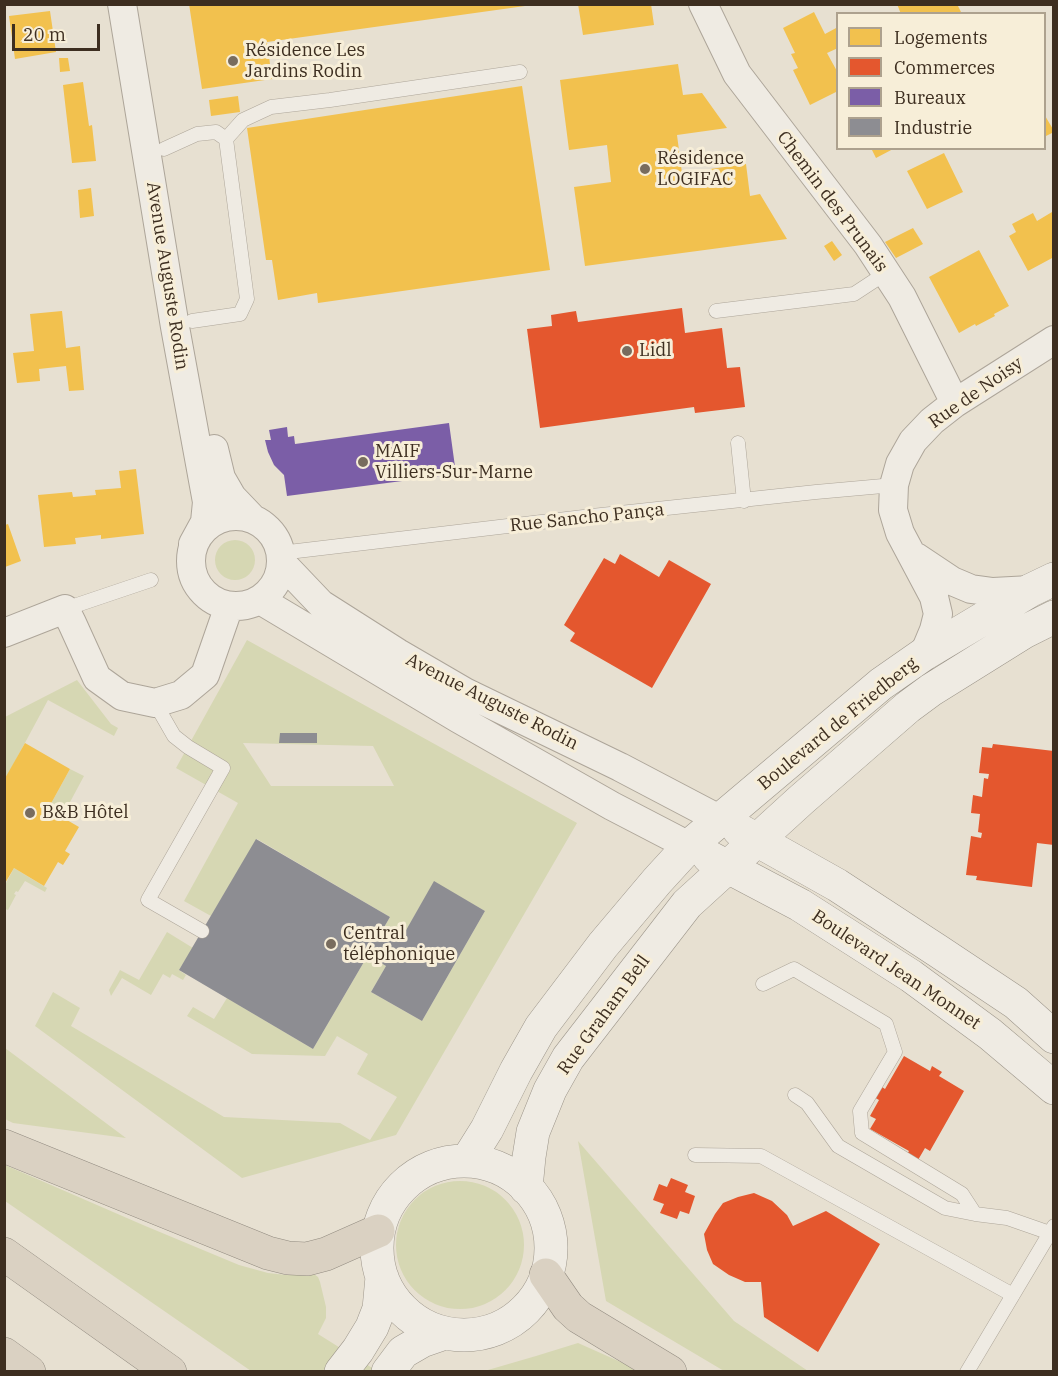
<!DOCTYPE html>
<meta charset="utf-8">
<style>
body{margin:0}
#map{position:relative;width:1058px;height:1376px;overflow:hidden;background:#e7e0d1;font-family:"IBM Plex Serif",serif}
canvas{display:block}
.frame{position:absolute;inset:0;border:6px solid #3d2e20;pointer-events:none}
.legend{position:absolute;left:836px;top:12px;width:210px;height:138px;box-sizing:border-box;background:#f7eed8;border:2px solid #ada18e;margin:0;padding:8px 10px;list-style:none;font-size:18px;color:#3d2e20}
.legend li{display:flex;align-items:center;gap:12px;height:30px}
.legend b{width:30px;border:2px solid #ada18e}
.scale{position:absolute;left:12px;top:24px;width:88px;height:27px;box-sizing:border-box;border:3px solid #3d2e20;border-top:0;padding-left:8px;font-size:18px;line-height:21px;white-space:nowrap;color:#3d2e20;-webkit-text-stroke:4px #f7eed8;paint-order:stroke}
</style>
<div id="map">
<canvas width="1058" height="1376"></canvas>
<div class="frame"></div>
<ul class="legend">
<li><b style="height:16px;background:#f2c14e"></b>Logements</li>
<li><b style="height:16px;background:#e4572e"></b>Commerces</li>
<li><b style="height:16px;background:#7b5ea7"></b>Bureaux</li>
<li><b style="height:16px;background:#8d8d92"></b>Industrie</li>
</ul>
<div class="scale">20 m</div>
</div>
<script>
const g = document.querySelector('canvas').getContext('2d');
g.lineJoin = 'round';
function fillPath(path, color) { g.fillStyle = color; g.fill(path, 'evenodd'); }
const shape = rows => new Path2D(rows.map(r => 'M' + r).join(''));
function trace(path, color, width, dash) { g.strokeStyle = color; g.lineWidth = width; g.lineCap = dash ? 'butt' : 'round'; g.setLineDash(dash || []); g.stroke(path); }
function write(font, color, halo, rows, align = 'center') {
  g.font = font + ' "IBM Plex Serif",serif'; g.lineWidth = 6; g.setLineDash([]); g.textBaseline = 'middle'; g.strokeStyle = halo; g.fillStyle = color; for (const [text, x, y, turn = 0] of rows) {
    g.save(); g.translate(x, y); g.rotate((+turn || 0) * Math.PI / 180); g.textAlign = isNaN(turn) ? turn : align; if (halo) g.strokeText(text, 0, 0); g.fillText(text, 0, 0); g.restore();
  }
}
fillPath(shape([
 '215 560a20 20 0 1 1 40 0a20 20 0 1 1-40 0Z',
 [247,640,577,823,396,1135,242,1178,35,1026,53,992,80,1008,71,1026,224,1117,340,1123,370,1140,397,1097,357,1074,368,1054,337,1036,325,1056,252,1054,187,1016,193,1007,214,1019,227,998,313,1049,368,955,386,966,371,992,422,1021,485,911,434,882,401,939,383,929,390,917,257,839,211,916,184,901,238,803,176,768],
 [280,733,317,733,317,743,280,743],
 [243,743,373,746,394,786,271,786],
 [77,680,111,724,118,728,114,736,48,700,5,780,5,717],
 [70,769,84,776,62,817,48,809],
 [14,868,47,888,45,892,25,881,18,892,16,891,14,894,16,895,8,910,5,909,5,910,5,885],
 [167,932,193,948,179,970,186,975,183,980,172,974,170,978,163,974,151,995,122,978,111,996,109,990,120,970,139,980],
 [4,1048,5,1048,126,1138,13,1123,5,1119],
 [578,1141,734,1321,808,1371,724,1371,606,1301],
 [5,1165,143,1225,239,1265,268,1273,286,1275,314,1274,318,1277,320,1282,326,1307,326,1318,318,1334,377,1371,251,1371,5,1201],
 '396 1245a64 64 0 1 1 128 0a64 64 0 1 1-128 0Z',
 [578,1343,641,1371,481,1372,536,1356]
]), '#d6d7b3');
fillPath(shape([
 [189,4,525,4,525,6,267,42,272,79,202,89],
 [578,4,651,4,654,25,583,35],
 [897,4,957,4,961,12,958,14,901,14],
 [50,11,56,52,15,59,9,16],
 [814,12,825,34,838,27,838,48,827,53,838,73,838,91,810,105,793,70,798,68,791,54,795,53,783,28],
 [59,58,68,58,70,71,60,72],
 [678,64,683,95,702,93,727,128,677,135,682,173,746,164,750,196,760,194,787,239,585,266,574,187,611,182,607,145,569,150,560,80],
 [83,82,89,126,92,125,96,161,72,163,63,85],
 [522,86,550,270,318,303,317,293,278,300,272,260,266,260,247,128],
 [238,96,240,112,211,116,209,100],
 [1044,114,1054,131,1054,132,1044,137],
 [871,148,895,148,876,158],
 [944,153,963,192,927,209,907,171],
 [91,188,94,216,80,218,78,190],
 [1052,212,1054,215,1054,257,1028,271,1009,236,1016,232,1012,224,1033,213,1037,221],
 [913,228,923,244,896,258,885,242],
 [832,241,842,255,834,261,824,246],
 [979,250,1009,306,994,314,995,316,976,326,975,324,959,333,929,277],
 [62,311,66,348,80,346,84,390,69,391,66,366,39,369,40,381,17,383,13,353,34,351,30,314],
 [136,469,144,534,101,539,101,535,75,538,76,544,44,547,38,495,72,492,73,497,96,495,95,490,121,488,119,471],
 [8,524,21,561,5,567,5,525],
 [25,743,70,769,48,809,79,827,65,851,70,854,63,865,58,862,44,886,14,868,4,885,4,780]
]), '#f2c14e');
fillPath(shape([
 [682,308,685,333,722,328,727,368,740,367,745,407,695,413,694,407,540,428,527,329,552,326,551,315,576,311,578,322],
 [620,554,659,577,669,560,711,584,652,688,570,641,575,633,564,625,604,558,615,564],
 [993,744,1054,751,1054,845,1037,843,1032,887,976,880,977,876,966,875,971,836,981,838,982,833,978,832,980,814,971,813,973,795,982,797,984,778,988,779,989,774,979,773,982,747,992,748],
 [904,1056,930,1071,932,1066,942,1072,939,1076,964,1091,930,1151,925,1148,918,1160,907,1154,909,1151,870,1129,876,1119,870,1116,879,1100,872,1096,879,1085,885,1089],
 [671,1178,688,1185,685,1192,695,1196,689,1214,680,1211,677,1219,660,1213,664,1204,653,1200,659,1184,667,1187],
 [754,1193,772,1201,787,1215,793,1226,826,1211,880,1244,818,1352,764,1317,761,1282,745,1282,729,1275,713,1264,707,1250,704,1234,715,1214,723,1203,738,1197]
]), '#e4572e');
fillPath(shape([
 [449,423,456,474,287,496,284,475,274,465,268,452,265,440,271,440,269,430,287,427,288,437,294,436,295,444]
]), '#7b5ea7');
fillPath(shape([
 [280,733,317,733,317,743,279,743],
 [256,839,390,917,383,929,401,939,434,881,485,911,422,1021,371,992,386,966,368,955,313,1049,179,970]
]), '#8d8d92');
const lane = shape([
 [226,139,243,120,271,107,330,100,520,72],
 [164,149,197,134,216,132,226,139,247,299,240,314,192,321],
 [716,311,854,294,886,273],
 [738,443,744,501],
 [280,553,592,516,816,492,894,485],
 [65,609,151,580],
 [155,703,174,736,188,747,223,768,148,900,202,931],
 [763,984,794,969,886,1024,895,1052,860,1111,862,1133,962,1194,975,1214],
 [795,1095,807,1103,838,1146,945,1208,975,1214,1007,1218,1050,1233],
 [695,1155,761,1156,1013,1295],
 [967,1372,1054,1226]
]);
const street = shape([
 [122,4,175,327,207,502,205,522,193,544],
 [703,4,737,74,868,245,902,297,955,403],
 [214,449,221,478,232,497,253,519],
 '191 561a45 45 0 1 1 90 0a45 45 0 1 1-90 0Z',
 [916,557,952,581,971,589,993,592,1031,590],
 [281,562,321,604,398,653,465,692,620,767,719,819],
 [260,600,459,719,612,806,689,846],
 [4,633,65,609,72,623,97,678,122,696,155,703,181,695,205,675,229,606],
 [924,654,934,630,938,614,934,597,900,533,893,510,894,485,900,464,913,441,932,421,955,403,1054,340]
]);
const secondary = shape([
 [739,830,837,885,938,951,1016,1003,1054,1037],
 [709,857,800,905,911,976,990,1034,1054,1088],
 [467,1161,487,1129,516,1071,541,1027,603,945,657,881,689,846,881,684,924,654,1031,590,1054,579],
 '377 1248a87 87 0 1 1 174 0a87 87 0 1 1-174 0Z',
 [526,1188,529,1157,533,1132,550,1090,568,1058,687,904,801,800,908,707,931,690,1024,632,1054,617],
 [341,1372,358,1350,372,1327,379,1309,382,1277],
 [388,1372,403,1352,422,1341,445,1333]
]);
const highway = shape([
 [4,1146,268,1253,288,1258,307,1259,326,1254,378,1231],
 [4,1254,170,1372],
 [546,1275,568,1307,579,1317,670,1372],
 [4,1354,29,1372]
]);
trace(lane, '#ada599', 15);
trace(street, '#ada599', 30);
trace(secondary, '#9c958a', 34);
trace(highway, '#928b80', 34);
trace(lane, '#efebe3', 14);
trace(street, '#efebe3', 28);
trace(secondary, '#efebe3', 33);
trace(highway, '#dad1c2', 33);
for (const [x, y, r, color] of [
 [233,61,6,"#786c5e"],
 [645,169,6,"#786c5e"],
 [627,351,6,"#786c5e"],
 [363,462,6,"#786c5e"],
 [30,813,6,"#786c5e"],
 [331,944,6,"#786c5e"]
]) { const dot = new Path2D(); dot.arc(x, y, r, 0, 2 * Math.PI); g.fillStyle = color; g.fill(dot); trace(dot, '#f7eed8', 2); }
write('18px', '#3d2e20', '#f7eed8', [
 ["Résidence Les",245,51],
 ["Jardins Rodin",245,72],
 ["Résidence",657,159],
 ["LOGIFAC",657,180],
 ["Lidl",639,351],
 ["MAIF",375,452],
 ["Villiers-Sur-Marne",375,473],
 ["B&B Hôtel",42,813],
 ["Central",343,934],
 ["téléphonique",343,955]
], 'left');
write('18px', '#3d2e20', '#f7eed8', [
 ["Chemin des Prunais",832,202,53],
 ["Avenue Auguste Rodin",167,276,81],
 ["Rue de Noisy",976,393,-35],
 ["Rue Sancho Pança",587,518,-6],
 ["Avenue Auguste Rodin",492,702,27],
 ["Boulevard de Friedberg",838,724,-39],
 ["Boulevard Jean Monnet",896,970,34],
 ["Rue Graham Bell",604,1015,-54]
]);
</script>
